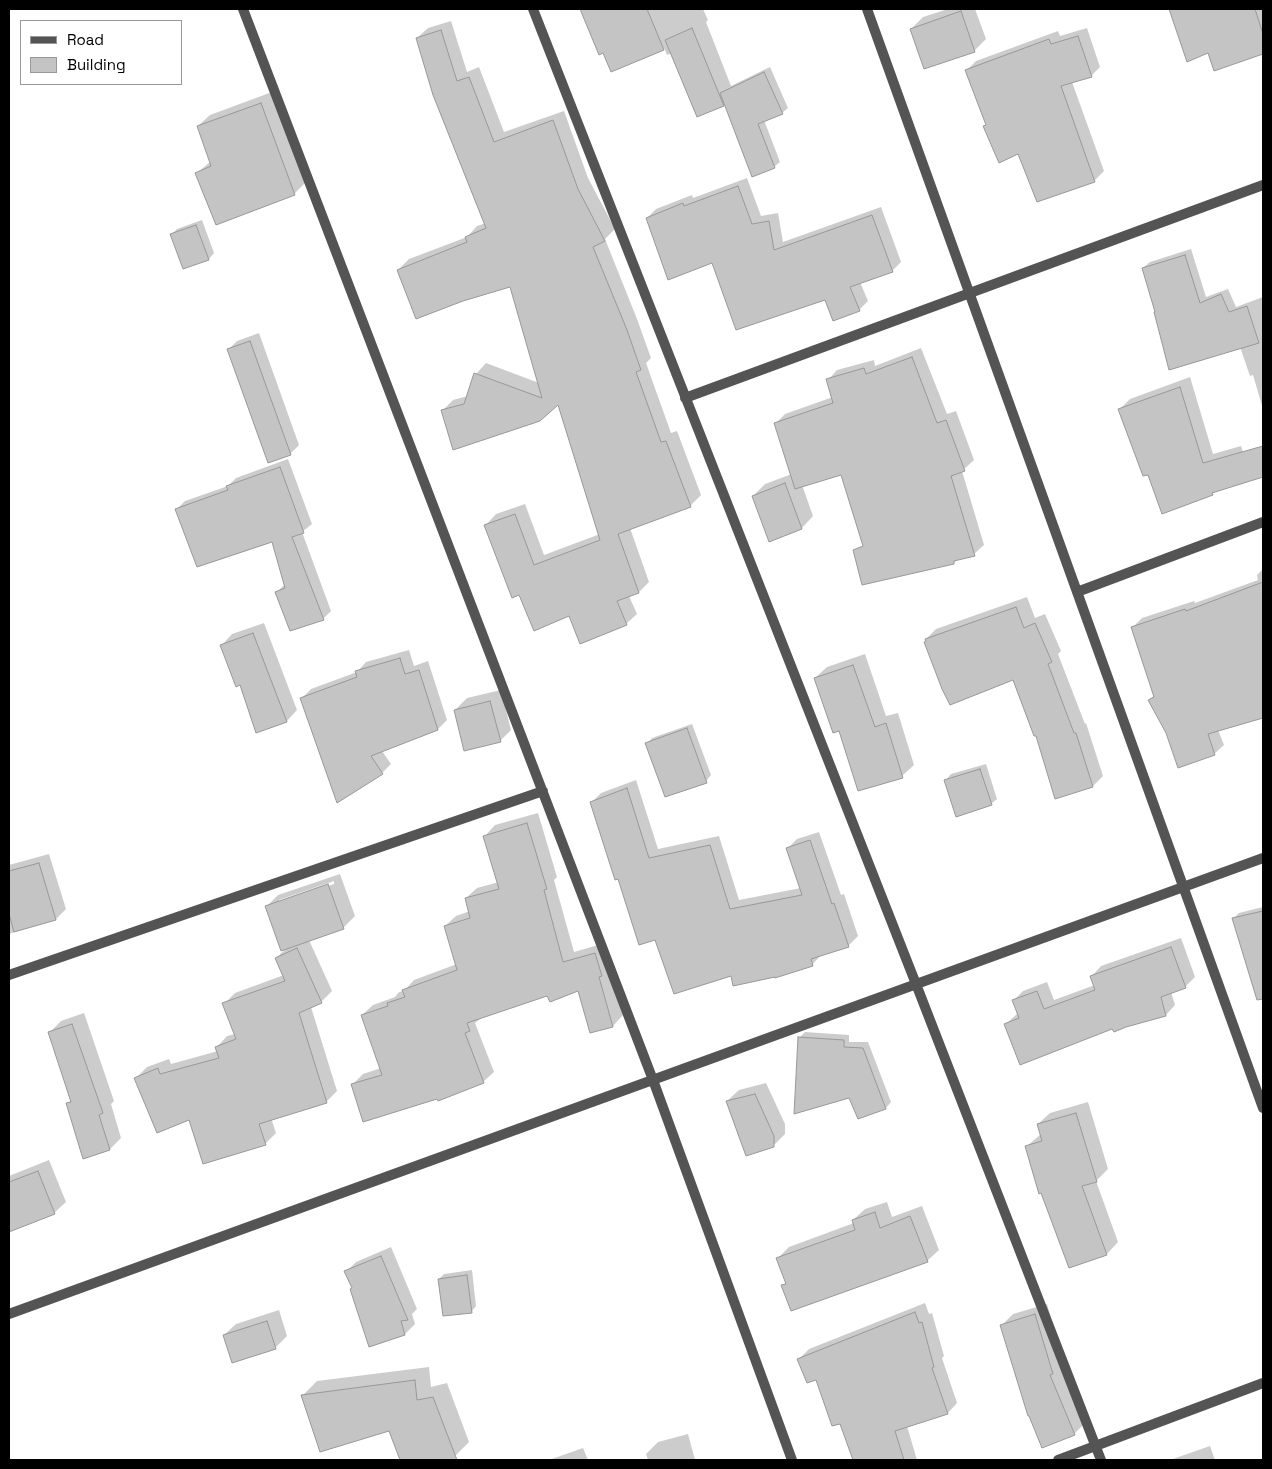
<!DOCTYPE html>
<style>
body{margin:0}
#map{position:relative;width:1272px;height:1469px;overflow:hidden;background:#fff;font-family:"Space Grotesk",sans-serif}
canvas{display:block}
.frame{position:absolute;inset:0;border:10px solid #000;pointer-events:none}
.legend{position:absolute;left:20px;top:20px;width:162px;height:65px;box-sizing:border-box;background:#fff;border:1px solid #999;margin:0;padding:6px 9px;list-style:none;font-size:15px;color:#000}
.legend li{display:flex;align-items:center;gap:10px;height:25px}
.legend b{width:25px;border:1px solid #999}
</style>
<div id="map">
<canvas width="1272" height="1469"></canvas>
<div class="frame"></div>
<ul class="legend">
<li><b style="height:6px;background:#545454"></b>Road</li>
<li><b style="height:14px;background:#c4c4c4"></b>Building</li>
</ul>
</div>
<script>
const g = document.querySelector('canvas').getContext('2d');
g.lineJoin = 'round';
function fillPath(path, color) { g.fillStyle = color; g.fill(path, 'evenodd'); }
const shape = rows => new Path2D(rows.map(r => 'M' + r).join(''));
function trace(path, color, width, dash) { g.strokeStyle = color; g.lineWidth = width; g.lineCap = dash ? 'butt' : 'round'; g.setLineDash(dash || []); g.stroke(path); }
fillPath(shape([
 [581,9,703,9,708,20,706,22,731,86,770,67,788,108,782,113,764,120,780,162,774,167,725,103,698,115,672,53,667,55,664,48,612,70,604,51,600,53],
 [948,9,975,9,986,39,975,50,925,68,911,29,923,17],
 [1170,9,1263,9,1263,46,1214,67,1208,51,1188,61],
 [451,21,467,72,479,67,504,132,564,111,588,178,615,229,605,239,637,319,651,358,646,363,671,433,677,431,701,495,690,506,630,528,649,582,639,592,629,596,637,614,626,624,570,615,520,593,486,525,496,514,525,504,544,555,600,534,558,403,442,411,453,400,468,396,476,374,486,363,539,383,511,285,398,270,409,259,467,237,477,226,486,223,417,38,428,28],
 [1087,28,1100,67,1091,76,1072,82,1104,171,1095,180,1038,201,1019,153,984,126,987,124,967,70,976,61,1058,31,1060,36],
 [272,92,306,182,294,194,197,173,211,161,198,126,210,115],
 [747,178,761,216,778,213,783,242,881,207,901,262,892,271,860,282,868,301,859,310,713,262,647,218,656,209,692,195,693,198],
 [202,220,214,253,209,259,171,235,177,229],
 [1191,249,1206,297,1228,289,1236,307,1263,297,1263,409,1253,375,1250,376,1240,347,1155,312,1143,268,1150,262],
 [259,333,299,445,290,454,228,350,237,341],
 [921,348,947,414,956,411,974,460,962,471,984,545,974,554,957,559,954,563,842,474,802,485,813,516,802,528,770,540,753,496,765,484,792,474,775,424,785,414,833,397,828,380,837,370,874,360,875,366],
 [1190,377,1213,454,1241,446,1250,473,1215,491,1212,494,1148,473,1120,409,1130,399],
 [288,459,312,524,302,532,331,611,323,619,277,592,285,584,273,540,177,509,185,501,228,486,236,478],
 [1263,569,1263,717,1218,730,1224,745,1214,754,1167,733,1149,700,1155,695,1132,628,1142,618,1194,601,1195,603,1258,580,1257,575],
 [1027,597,1035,618,1045,614,1061,651,1058,654,1085,724,1086,723,1103,776,1093,786,1036,734,1014,678,927,641,926,639,936,629],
 [264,623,297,710,287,721,257,732,240,684,222,645,232,634],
 [409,650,414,666,428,661,447,720,438,729,382,751,391,764,382,773,302,698,311,689,357,672,366,662],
 [865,654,886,716,898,713,914,765,902,776,840,729,815,678,827,667],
 [501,690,511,730,500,741,455,710,467,698],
 [692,724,711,775,706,781,647,744,652,738],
 [986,764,997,799,991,804,946,780,951,774],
 [636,780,658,849,719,836,739,900,801,888,788,848,797,839,819,832,841,895,844,894,858,936,848,946,821,955,812,965,732,974,656,938,619,878,592,802,601,793],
 [538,813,557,877,554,880,574,952,605,943,623,1015,613,1026,591,1032,579,990,548,995,479,1018,480,1019,475,1023,494,1072,483,1082,353,1084,363,1074,381,1068,362,1015,373,1005,395,997,399,992,404,991,414,980,457,964,445,926,456,916,470,911,466,898,477,888,499,882,485,836,495,825],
 [49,854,66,909,56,919,9,934,9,865],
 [340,874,355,916,343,928,309,940,332,991,321,1002,311,1007,337,1091,326,1102,271,1118,276,1133,265,1144,189,1119,136,1078,147,1067,169,1059,171,1064,218,1051,217,1047,227,1036,235,1034,224,1004,235,993,284,975,276,958,287,948,266,907,278,895],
 [334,881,334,884,279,903,279,900],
 [1263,907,1263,984,1254,986,1233,919,1239,913],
 [1181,938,1195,977,1186,986,1171,992,1175,1005,1166,1015,1113,1027,1006,1024,1018,1013,1013,1001,1023,991,1047,982,1054,1000,1095,985,1092,976,1101,966],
 [84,1013,114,1101,111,1104,121,1138,110,1149,67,1104,72,1099,49,1033,61,1021],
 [805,1032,849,1035,849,1042,868,1042,891,1102,886,1108,858,1118,850,1096,799,1038],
 [766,1083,785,1124,785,1134,773,1146,727,1101,739,1090],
 [1088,1102,1108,1169,1096,1181,1118,1242,1107,1254,1069,1267,1027,1146,1041,1134,1038,1124,1050,1113],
 [49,1160,66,1202,54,1213,9,1231,9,1176],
 [887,1202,892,1217,922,1206,939,1250,927,1261,783,1286,786,1282,778,1258,789,1247,854,1223,853,1220,865,1209],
 [391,1247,417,1309,412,1314,415,1324,405,1334,370,1345,353,1288,346,1272,356,1262],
 [472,1270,476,1306,471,1312,439,1279,444,1274],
 [925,1303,929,1314,932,1313,944,1356,942,1358,957,1403,948,1413,907,1426,917,1460,853,1460,841,1422,817,1378,799,1359,809,1349],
 [1047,1304,1064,1362,1086,1422,1074,1434,1002,1325,1013,1314],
 [279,1310,287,1336,275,1348,224,1335,236,1324],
 [429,1367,431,1387,447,1383,469,1442,455,1456,445,1460,401,1460,389,1430,303,1395,317,1381],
 [688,1434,695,1460,648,1460,646,1454,658,1442],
 [1210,1446,1215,1460,1170,1460],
 [583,1448,588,1460,549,1460]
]), '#0003');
const building = shape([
 [580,9,647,9,664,50,611,72,603,53,599,55,580,9],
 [1169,9,1255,9,1263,34,1263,54,1214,71,1208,53,1187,62,1169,9],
 [961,11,975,52,924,69,910,29,961,11],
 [692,28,724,106,697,117,665,40,692,28],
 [441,30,457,81,469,77,494,142,553,120,578,189,605,241,593,247,627,330,641,370,636,372,661,442,666,441,691,507,618,534,639,593,617,601,627,625,580,644,569,616,534,631,519,595,512,598,484,525,515,514,534,565,600,540,558,405,540,421,453,450,441,410,464,404,474,373,542,398,510,287,463,301,416,319,397,270,467,242,465,237,486,228,433,95,416,38,441,30],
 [1078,36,1092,77,1061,86,1095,182,1037,202,1018,154,999,163,983,126,986,125,965,70,1049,39,1051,44,1078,36],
 [764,72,783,114,758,124,775,168,752,177,720,93,764,72],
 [261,103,295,195,216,225,195,173,211,166,197,126,261,103],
 [738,186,752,224,769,221,774,250,872,215,893,272,850,287,860,311,833,321,825,300,736,330,712,263,668,280,646,218,683,203,684,206,738,186],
 [196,225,209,260,183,269,170,234,196,225],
 [1185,255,1200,303,1221,294,1229,312,1247,306,1259,343,1169,370,1154,312,1155,312,1142,268,1185,255],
 [250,341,291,455,268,463,227,349,250,341],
 [912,357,937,423,946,420,965,471,951,476,975,556,954,561,954,564,862,585,853,550,863,546,841,475,795,489,774,423,833,403,826,379,864,368,866,374,912,357],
 [1180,387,1203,463,1263,446,1263,477,1212,493,1213,495,1162,514,1148,475,1143,476,1118,409,1180,387],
 [280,467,304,533,292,537,324,620,290,631,275,592,285,588,272,542,197,567,175,509,228,490,226,486,280,467],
 [785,483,802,529,769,542,752,496,785,483],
 [1263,582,1263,718,1208,734,1215,755,1178,768,1166,733,1148,700,1154,697,1131,627,1185,609,1186,611,1263,582],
 [1016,607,1024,628,1035,623,1052,662,1048,664,1074,733,1076,733,1093,787,1055,799,1036,736,1034,736,1013,680,950,705,942,689,924,642,926,641,925,639,1016,607],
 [253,633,287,722,256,733,240,685,236,687,220,645,253,633],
 [400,658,405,674,419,670,438,730,371,756,383,774,337,803,300,698,357,677,355,671,400,658],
 [853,665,875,727,886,723,903,778,858,791,839,731,833,733,814,678,853,665],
 [490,701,501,742,464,751,454,710,490,701],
 [687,728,707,783,665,797,645,743,687,728],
 [980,769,992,805,956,817,944,780,980,769],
 [627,788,649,858,710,845,730,909,802,895,786,848,810,840,832,904,834,903,849,947,811,959,813,966,775,978,775,977,733,986,731,976,674,994,655,940,639,945,618,879,615,880,590,802,627,788],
 [527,823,547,889,544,890,563,962,595,953,602,976,599,977,613,1027,590,1033,578,991,550,1002,547,996,467,1023,470,1031,465,1033,484,1083,438,1101,437,1099,363,1122,351,1084,382,1075,361,1015,388,1006,387,1003,405,997,402,990,457,970,444,926,470,918,465,898,499,889,483,836,527,823],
 [39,863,56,920,14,932,9,914,9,871,39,863],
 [328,884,344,929,281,951,265,906,328,884],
 [1263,911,1263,999,1257,1000,1232,918,1263,911],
 [1171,947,1186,988,1161,997,1166,1016,1126,1027,1114,1032,1112,1029,1020,1065,1004,1024,1019,1018,1012,1000,1037,991,1044,1009,1095,990,1090,976,1171,947],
 [297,948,322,1003,299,1013,327,1103,259,1124,266,1145,203,1164,189,1120,157,1133,134,1078,158,1068,160,1074,219,1058,215,1047,236,1039,222,1003,285,981,275,958,297,948],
 [72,1024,103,1113,99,1115,110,1150,83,1159,66,1103,71,1102,48,1032,72,1024],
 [798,1037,844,1040,844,1047,863,1048,886,1109,858,1119,849,1098,794,1114,798,1037],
 [755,1094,774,1136,774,1147,746,1156,726,1101,755,1094],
 [1076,1113,1097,1182,1082,1186,1107,1255,1069,1268,1041,1193,1039,1194,1025,1146,1042,1141,1037,1124,1076,1113],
 [38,1171,55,1214,9,1232,9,1182,38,1171],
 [875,1212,880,1228,910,1216,928,1262,791,1311,781,1285,786,1284,776,1258,855,1230,852,1220,875,1212],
 [381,1256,408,1320,401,1321,405,1335,369,1347,350,1289,352,1288,344,1271,381,1256],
 [467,1275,472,1313,443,1316,438,1279,467,1275],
 [915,1312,919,1323,922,1322,934,1367,932,1368,948,1414,895,1431,904,1460,853,1460,840,1424,832,1426,816,1380,807,1383,797,1359,915,1312],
 [1035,1314,1053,1374,1050,1375,1075,1435,1042,1448,1029,1416,1028,1416,1000,1325,1035,1314],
 [267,1321,276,1349,232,1363,223,1335,267,1321],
 [415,1380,417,1400,433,1397,457,1460,400,1460,389,1431,320,1452,301,1395,415,1380]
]);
fillPath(building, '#c4c4c4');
trace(building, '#989898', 1);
trace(shape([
 [243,9,653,1080,792,1460],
 [533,9,916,984,1101,1460],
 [867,9,1263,1108],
 [685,398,1263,185],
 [1077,592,1263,522],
 [9,975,543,791],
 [9,1314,1263,858],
 [1058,1460,1263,1383]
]), '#545454', 10);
</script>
